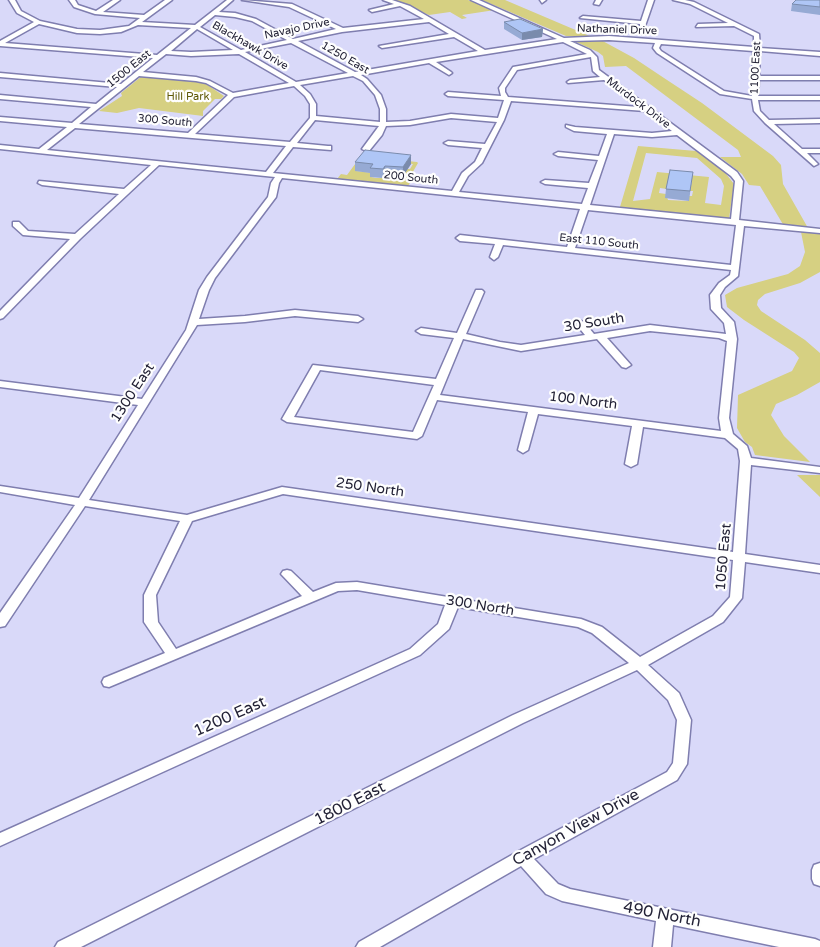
<!DOCTYPE html>
<style>
body{margin:0}
canvas{display:block;background:#d9d9f9}
</style>
<canvas width="820" height="947"></canvas>
<script>
const g = document.querySelector('canvas').getContext('2d');
g.lineJoin = 'round';
function fillPath(path, color) { g.fillStyle = color; g.fill(path, 'evenodd'); }
const shape = rows => new Path2D(rows.map(r => 'M' + r).join(''));
function trace(path, color, width, dash) { g.strokeStyle = color; g.lineWidth = width; g.lineCap = dash ? 'butt' : 'round'; g.setLineDash(dash || []); g.stroke(path); }
function write(font, color, halo, rows, align = 'center') {
  g.font = font + ' "Varela Round",sans-serif'; g.lineWidth = 4.5; g.setLineDash([]); g.textBaseline = 'middle'; g.strokeStyle = halo; g.fillStyle = color; for (const [text, x, y, turn = 0] of rows) {
    g.save(); g.translate(x, y); g.rotate((+turn || 0) * Math.PI / 180); g.textAlign = isNaN(turn) ? turn : align; if (halo) g.strokeText(text, 0, 0); g.fillText(text, 0, 0); g.restore();
  }
}
fillPath(shape([
 [394,0,468,0,495,10,462,15,467,18,462,19,450,12,429,15],
 [482,0,505,0,592,37,566,36],
 [599,39,634,58,664,78,702,103,773,156,781,165,783,184,808,228,784,226,760,186,749,185,742,174,720,157,741,157,738,150,626,66,605,67,603,56,598,52,574,41],
 [142,76,195,81,206,84,224,96,221,99,215,99,203,111,203,116,139,108,117,113,99,111,122,96,121,93],
 [638,146,696,151,723,170,734,184,729,219,620,207],
 [646,153,697,158,721,179,724,186,721,205,705,203,709,177,657,172,650,199,633,201],
 [692,181,690,191,693,191,692,196,689,196,688,201,668,200,666,194,659,193,660,188,667,189],
 [361,156,417,162,418,163,407,182,410,183,408,186,337,179,341,174,347,175],
 [393,162,413,164,410,169,401,168,403,176,385,174,383,178,376,178,371,177,373,173,356,171],
 [801,232,820,234,820,272,800,283,765,294,758,300,757,305,761,311,805,340,820,353,820,382,797,395,776,404,771,415,784,436,810,462,755,455,752,447,745,442,737,428,738,395,792,371,799,358,794,352,744,320,727,307,725,295,737,288,788,274,800,266,805,252],
 [797,475,820,475,820,497]
]), '#d6d082');
const minor = shape([
 [9,0,15,0,21,11,40,21,77,29,100,30,129,26,140,18,95,14,74,7,69,0,75,0,78,5,96,11,113,0,120,0,103,12,144,15,165,0,172,0,142,22,195,25,227,0,233,0,219,12,235,13,256,19,293,39,336,29,289,7,242,0,292,4,343,28,424,19,400,6,372,12,369,10,394,4,383,0,392,0,410,6,485,50,557,39,471,0,479,0,564,38,609,36,754,47,754,36,734,26,696,27,698,24,728,23,690,4,673,0,685,0,694,2,759,34,760,48,820,52,820,56,760,51,759,76,820,76,820,80,759,80,758,96,820,96,820,100,758,100,760,111,769,120,820,119,820,123,774,124,802,149,820,149,820,153,807,153,818,164,814,166,765,123,754,111,752,99,720,94,657,53,653,48,655,43,609,40,570,41,590,50,597,57,599,70,737,172,743,181,739,220,820,229,820,233,744,226,738,276,725,287,720,295,721,308,734,322,737,339,729,418,733,434,747,446,751,458,820,467,820,473,751,465,745,554,820,565,820,573,745,562,742,598,723,622,648,665,679,693,691,720,687,764,677,780,534,859,558,884,570,889,815,939,820,941,820,947,779,947,673,925,671,947,653,947,656,921,562,901,546,894,521,866,380,947,356,947,359,942,517,852,667,772,673,763,677,720,668,700,637,670,523,723,81,947,55,947,58,942,513,715,629,663,592,633,578,627,458,607,449,629,420,655,0,846,0,833,410,649,438,624,445,605,357,590,338,591,109,687,104,686,102,682,104,678,165,653,144,622,144,595,180,521,85,506,5,626,0,627,0,613,75,505,0,492,0,486,79,498,138,405,0,387,0,381,142,399,186,330,199,290,207,277,268,197,271,183,275,177,159,165,80,239,3,318,0,319,0,311,70,239,23,235,13,226,13,222,19,222,28,231,75,234,119,194,42,185,38,183,39,181,124,189,151,165,0,149,0,145,39,149,67,127,0,121,0,117,72,123,91,107,0,99,0,95,96,104,117,87,0,77,0,73,121,84,153,58,0,46,0,41,34,22,17,13,9,0],
 [215,15,235,17,252,21,287,40,241,50,200,27,215,15],
 [429,22,449,34,379,46,382,48,454,37,478,51,355,72,298,41,342,32,429,22],
 [39,24,77,33,100,34,121,32,138,25,191,28,157,55,5,43,39,24],
 [197,29,233,50,191,52,171,51,197,29],
 [563,42,587,54,513,67,499,88,501,96,448,92,445,94,448,96,504,100,498,118,451,114,410,121,386,122,386,109,381,95,367,79,361,75,429,63,449,75,452,73,451,72,436,62,563,42],
 [291,43,348,73,296,82,245,52,291,43],
 [661,44,753,51,752,96,724,91,661,51,659,48,661,44],
 [166,54,191,56,239,54,289,83,233,93,210,81,196,77,143,72,166,54],
 [591,57,593,71,600,77,570,80,567,82,568,83,604,80,639,107,508,97,505,92,505,88,517,70,591,57],
 [139,76,196,81,206,83,228,95,188,133,79,124,139,76],
 [353,76,363,81,375,95,380,109,380,122,316,116,316,104,310,94,300,85,353,76],
 [294,86,305,96,310,104,310,118,290,142,195,134,234,97,294,86],
 [511,101,645,111,672,131,652,133,575,127,566,125,566,127,574,131,607,134,599,156,558,152,554,154,558,156,598,160,589,183,545,180,541,182,545,184,588,188,582,204,459,192,468,176,482,163,504,120,511,101],
 [451,118,497,122,485,144,448,141,444,143,448,145,482,148,475,162,462,173,452,191,273,173,293,147,331,150,331,146,328,146,297,143,315,120,379,126,362,149,366,151,369,151,382,135,386,126,410,125,451,118],
 [75,128,286,146,266,172,47,150,75,128],
 [614,134,652,137,677,135,731,176,735,181,731,219,590,205,614,134],
 [282,178,580,209,567,247,460,235,456,238,460,241,495,244,490,257,494,260,498,257,503,245,731,270,730,275,719,283,710,295,711,309,724,323,726,334,650,325,594,334,584,322,581,321,576,324,585,335,521,345,500,342,466,334,484,292,482,290,476,290,457,333,421,328,416,331,421,334,454,338,436,379,313,365,282,419,287,422,417,439,422,436,437,400,528,412,518,450,523,453,528,450,538,414,632,426,625,464,631,467,637,464,643,427,725,438,738,449,740,461,733,552,282,487,187,515,89,500,197,325,245,322,295,316,358,322,363,319,358,316,295,310,245,316,199,319,209,290,215,278,276,197,279,183,282,178],
 [588,210,736,225,731,265,575,248,588,210],
 [650,331,719,338,727,341,719,418,721,431,440,395,463,339,521,351,597,339,622,367,626,368,631,365,607,338,650,331],
 [320,370,434,385,413,432,294,417,320,370],
 [283,494,733,560,730,597,713,616,640,657,602,627,581,619,357,582,336,583,313,592,291,571,287,570,283,571,281,574,302,596,176,649,158,622,156,595,192,521,283,494],
 [540,0,546,0,542,3,540,0],
 [596,0,602,0,599,5,594,4,596,0],
 [648,0,654,0,644,29,640,29,640,24,580,18,583,16,641,21,648,0],
 [820,863,820,886,814,884,812,879,812,870,814,865,820,863]
]);
trace(minor, '#7f7eaf', 3);
fillPath(minor, '#fff');
fillPath(shape([
 [820,0,820,15,791,11,792,4],
 [504,22,543,29,542,37,522,40,504,29],
 [355,162,411,164,403,176,385,174,383,178,370,177,370,173,355,171],
 [693,172,689,201,665,198,666,189]
]), '#96aad4');
fillPath(shape([
 [543,29,542,37,522,40,522,33],
 [411,155,411,164,403,176,403,167],
 [385,166,385,174,383,178,383,169]
]), '#7a8bac');
const building = shape([
 [796,0,820,0,820,7,792,4,796,0],
 [520,19,543,29,522,33,504,22,520,19],
 [365,150,411,155,403,167,385,166,383,169,370,168,373,164,355,162,365,150],
 [670,170,693,172,690,191,666,189,670,170]
]);
fillPath(building, '#afc6f6');
trace(building, '#7a8bac', 1);
write('11px', '#232236', '#fefefe', [
 ["Navajo Drive",297,29,-12],
 ["Nathaniel Drive",617,30,2],
 ["Blackhawk Drive",250,46,30],
 ["1250 East",345,58,30],
 ["1100 East",756,68,-87],
 ["1500 East",129,69,-39],
 ["Murdock Drive",638,103,37],
 ["300 South",165,121,5],
 ["200 South",411,178,6],
 ["East 110 South",599,242,6]
]);
write('11px', '#5e5805', '#fefefe', [
 ["Hill Park",188,97]
]);
write('14px', '#232236', '#fefefe', [
 ["30 South",594,323,-9],
 ["1300 East",133,393,-57],
 ["100 North",583,401,7],
 ["250 North",370,488,8],
 ["1050 East",724,557,-85],
 ["300 North",480,606,9]
]);
write('16px', '#232236', '#fefefe', [
 ["1200 East",230,717,-24],
 ["1800 East",350,804,-27],
 ["Canyon View Drive",576,828,-29],
 ["490 North",662,915,11]
]);
</script>
